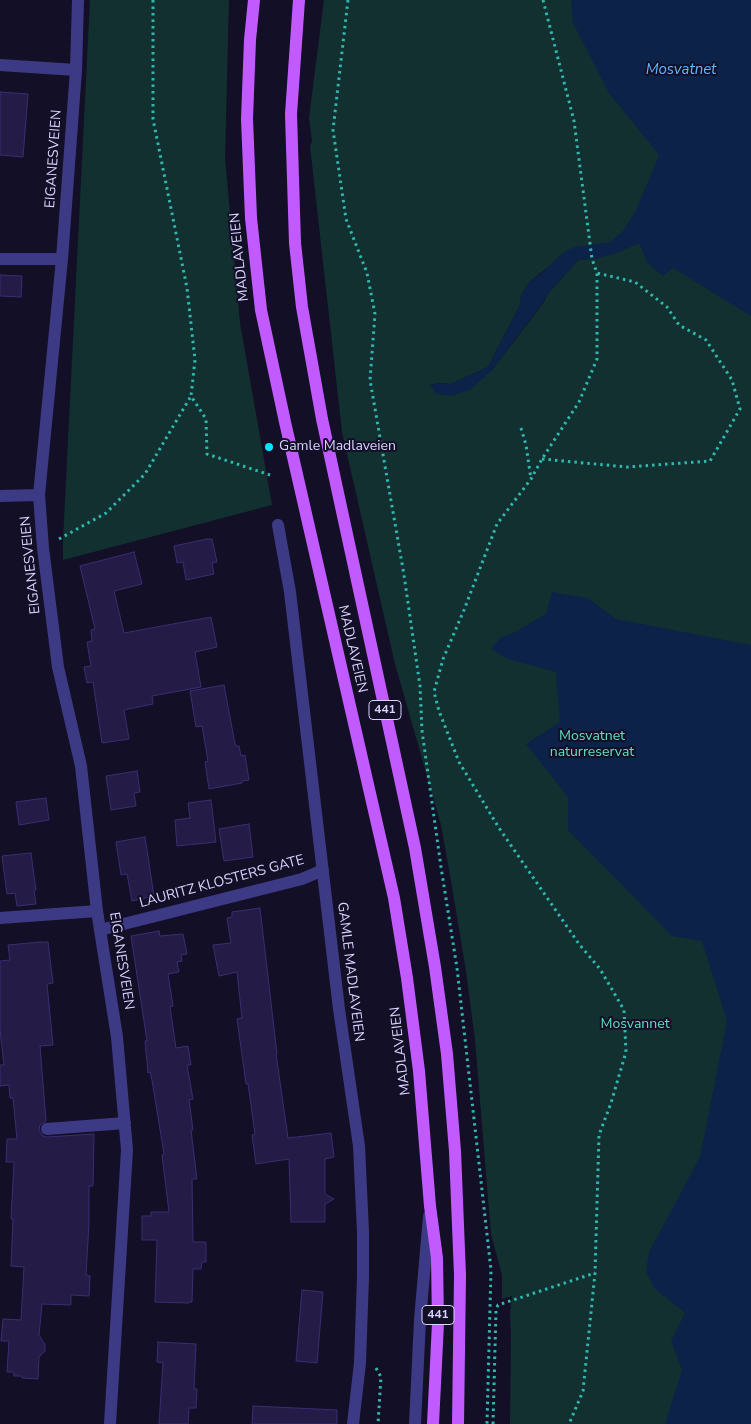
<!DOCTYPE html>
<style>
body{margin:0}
canvas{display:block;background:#130f26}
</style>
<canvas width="751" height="1424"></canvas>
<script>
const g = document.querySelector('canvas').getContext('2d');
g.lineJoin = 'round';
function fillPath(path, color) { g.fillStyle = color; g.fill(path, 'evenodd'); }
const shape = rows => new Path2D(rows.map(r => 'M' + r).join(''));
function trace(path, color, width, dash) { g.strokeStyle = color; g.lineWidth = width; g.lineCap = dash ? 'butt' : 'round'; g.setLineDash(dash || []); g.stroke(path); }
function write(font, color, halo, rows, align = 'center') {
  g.font = font + ' "Nunito Sans",sans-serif'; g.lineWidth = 4; g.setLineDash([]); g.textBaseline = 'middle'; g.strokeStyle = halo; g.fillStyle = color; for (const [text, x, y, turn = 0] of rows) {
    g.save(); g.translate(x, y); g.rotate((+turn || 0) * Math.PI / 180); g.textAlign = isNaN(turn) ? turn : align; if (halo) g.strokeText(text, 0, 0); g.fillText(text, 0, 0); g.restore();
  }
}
fillPath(shape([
 [90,0,229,0,225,158,240,323,272,505,63,560,63,540],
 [324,0,751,0,751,1424,510,1424,511,1335,510,1313,512,1296,502,1299,502,1275,491,1234,475,1040,466,971,450,875,441,825,395,664,342,432,310,146,312,141,309,118],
 [575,247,583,247,598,258,578,260,547,295,544,302,492,370,437,394,431,385,439,383,451,384,488,367,520,305,521,295,530,281]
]), '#12302f');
fillPath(shape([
 [571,0,751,0,751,316,673,268,663,276,648,264,639,243,622,251,600,258,578,260,547,295,544,301,492,370,471,389,452,396,437,394,430,386,439,383,451,384,488,367,520,305,521,295,530,281,543,272,565,251,575,247,610,242,624,230,636,210,659,155,609,93,573,23],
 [552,592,588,598,616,619,751,645,751,1424,665,1424,682,1370,671,1341,685,1313,654,1288,646,1271,649,1252,700,1157,727,1021,702,941,672,936,568,830,568,797,526,744,560,722,556,672,508,659,491,649,500,638,515,632,546,614]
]), '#0c2248');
const building = shape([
 [0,92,28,94,23,157,0,155,0,92],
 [0,275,22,276,21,297,0,296,0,275],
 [207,539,212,539,217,562,212,563,214,574,186,580,183,562,177,563,174,546,207,539],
 [134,552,142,584,114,591,124,633,211,617,217,647,195,652,201,687,152,696,153,704,124,710,129,739,102,743,93,682,87,683,84,667,91,666,87,642,92,641,91,630,95,629,80,566,134,552],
 [224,685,235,744,236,746,239,746,241,756,245,755,249,780,242,781,242,783,209,789,205,762,208,761,202,726,196,727,190,691,224,685],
 [137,771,140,792,134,793,136,806,111,810,106,776,137,771],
 [46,798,49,820,19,825,16,802,46,798],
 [211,800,216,842,177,846,175,820,190,818,188,803,211,800],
 [249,824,253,857,224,861,219,829,249,824],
 [145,837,154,896,132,901,127,874,121,875,116,842,145,837],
 [31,853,36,890,34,891,36,904,17,906,15,893,7,894,2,856,31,853],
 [260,908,277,1054,276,1054,288,1138,331,1133,334,1157,325,1159,325,1194,334,1199,325,1204,325,1222,291,1222,289,1159,256,1164,252,1135,255,1134,248,1084,246,1084,237,1019,242,1018,237,972,219,976,213,945,231,943,227,918,232,917,232,912,260,908],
 [159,931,160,936,183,934,187,954,181,955,182,961,177,962,179,972,168,974,173,1006,170,1007,176,1048,188,1046,191,1065,187,1065,193,1099,189,1100,193,1130,191,1130,197,1179,192,1179,193,1242,206,1242,206,1262,202,1262,201,1269,193,1269,192,1302,189,1302,189,1303,155,1302,157,1240,142,1240,142,1216,151,1216,151,1212,169,1212,162,1155,164,1154,152,1080,150,1072,148,1073,145,1041,147,1041,131,936,159,931],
 [40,942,48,942,53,983,47,984,53,1045,40,1046,46,1121,40,1125,39,1130,43,1136,47,1137,94,1134,93,1186,89,1186,89,1223,86,1275,90,1276,89,1296,71,1295,71,1305,42,1304,39,1335,45,1345,45,1351,39,1357,38,1379,22,1378,22,1376,14,1376,14,1372,7,1372,9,1341,1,1341,3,1319,21,1320,24,1267,11,1266,13,1219,11,1219,14,1162,6,1162,7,1139,17,1139,13,1098,10,1098,9,1085,0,1086,0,1065,4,1065,0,1030,0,961,10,960,8,945,40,942],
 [302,1290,323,1292,317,1363,296,1361,302,1290],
 [158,1342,196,1344,194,1389,197,1389,196,1408,189,1408,188,1424,159,1424,163,1363,157,1362,158,1342],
 [253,1406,337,1410,337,1424,252,1424,253,1406]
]);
fillPath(building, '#241b47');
trace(building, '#3b2d73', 1);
trace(shape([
 [153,0,153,119,187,288,195,360,191,396,206,419,207,454,273,476],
 [348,0,333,130,346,219,367,273,375,314,370,380,404,575,420,686,422,731,441,867,457,968,491,1270,487,1424],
 [543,0,574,121,592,259,597,273,597,359,579,402,542,459,531,479,497,524,464,610,443,659,434,692,439,711,459,762,499,828,579,944,600,969,624,1010,626,1052,611,1103,599,1135,595,1273,583,1391,569,1424],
 [521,428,526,445,531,479],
 [542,459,627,467,710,461,740,409,732,380,706,340,679,325,667,307,635,282,597,273],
 [59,539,106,513,145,474,191,396],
 [376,1368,381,1377,378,1424],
 [493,1424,496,1310,498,1305,595,1273]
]), '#2fb8b0', 3, [2.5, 4]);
trace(shape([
 [78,0,76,70,62,259,39,495,43,548,58,667,81,766,97,911,117,1037,127,1150,110,1424],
 [0,65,76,70],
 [0,259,62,259],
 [0,496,39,495],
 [278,525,290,592,339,1009,359,1146,363,1232,363,1277,360,1363,353,1424],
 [0,918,97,911],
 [100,930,302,879,323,870],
 [47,1129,125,1123],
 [415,1424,420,1320,429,1216]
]), '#3d3a85', 12);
trace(shape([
 [254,0,250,40,247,119,251,218,261,310,285,422,394,898,407,978,419,1071,430,1206,437,1258,438,1323,433,1424],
 [299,0,291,114,295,243,302,307,322,419,415,848,435,967,447,1054,455,1151,460,1275,458,1424]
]), '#c25bff', 12);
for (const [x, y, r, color] of [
 [269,447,5,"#00e5ff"]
]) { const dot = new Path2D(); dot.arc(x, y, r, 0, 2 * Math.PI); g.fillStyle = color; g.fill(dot); trace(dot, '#130f26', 2); }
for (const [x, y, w] of [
 [385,710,32],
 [438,1315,32]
]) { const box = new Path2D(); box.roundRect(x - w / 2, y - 9.5, w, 19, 4); g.fillStyle = '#130f26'; g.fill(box); trace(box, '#d9d4ff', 1); }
write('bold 12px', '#d9d4ff', null, [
 ["441",385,710],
 ["441",438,1315]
]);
write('14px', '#d9d4ff', '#130f26', [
 ["EIGANESVEIEN",54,159,-86],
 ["MADLAVEIEN",240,257,-96],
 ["EIGANESVEIEN",31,565,-96],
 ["MADLAVEIEN",352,649,77],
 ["LAURITZ KLOSTERS GATE",222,882,-15],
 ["EIGANESVEIEN",121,961,81],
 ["GAMLE MADLAVEIEN",350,972,83],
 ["MADLAVEIEN",401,1051,-97]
]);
write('14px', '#d9d4ff', '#130f26', [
 ["Gamle Madlaveien",279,447]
], 'left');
write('14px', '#5fe0c0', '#130f26', [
 ["Mosvatnet",592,737],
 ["naturreservat",592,753],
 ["Mosvannet",635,1025]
]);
write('italic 15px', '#62b6ff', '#130f26', [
 ["Mosvatnet",681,70]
]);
</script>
